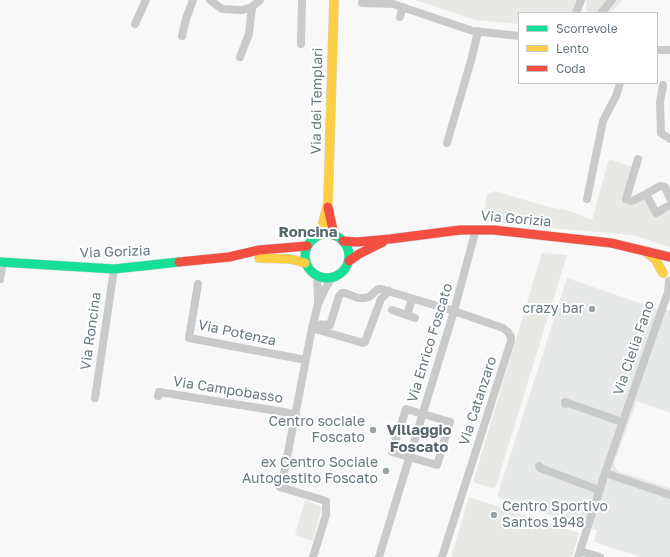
<!DOCTYPE html>
<style>
body{margin:0}
#map{position:relative;width:670px;height:557px;overflow:hidden;background:#f8f8f8;font-family:"Golos Text",sans-serif}
canvas{display:block}
.legend{position:absolute;left:518px;top:12px;width:140px;height:72px;box-sizing:border-box;background:#fff;border:1px solid #c2c9cb;margin:0;padding:5px 7px;list-style:none;font-size:12px;color:#66797e}
.legend li{display:flex;align-items:center;gap:8px;height:20px}
.legend b{width:20px;border:1px solid #c2c9cb}
</style>
<div id="map">
<canvas width="670" height="557"></canvas>
<ul class="legend">
<li><b style="height:5px;background:#16e098"></b>Scorrevole</li>
<li><b style="height:5px;background:#ffcf43"></b>Lento</li>
<li><b style="height:5px;background:#f24e42"></b>Coda</li>
</ul>
</div>
<script>
const g = document.querySelector('canvas').getContext('2d');
g.lineJoin = 'round';
function fillPath(path, color) { g.fillStyle = color; g.fill(path, 'evenodd'); }
const shape = rows => new Path2D(rows.map(r => 'M' + r).join(''));
function trace(path, color, width, dash) { g.strokeStyle = color; g.lineWidth = width; g.lineCap = dash ? 'butt' : 'round'; g.setLineDash(dash || []); g.stroke(path); }
function write(font, color, halo, rows, align = 'center') {
  g.font = font + ' "Golos Text",sans-serif'; g.lineWidth = 4; g.setLineDash([]); g.textBaseline = 'middle'; g.strokeStyle = halo; g.fillStyle = color; for (const [text, x, y, turn = 0] of rows) {
    g.save(); g.translate(x, y); g.rotate((+turn || 0) * Math.PI / 180); g.textAlign = isNaN(turn) ? turn : align; if (halo) g.strokeText(text, 0, 0); g.fillText(text, 0, 0); g.restore();
  }
}
fillPath(shape([
 [567,278,660,310,670,310,670,413,637,401,614,463,617,471,670,488,670,557,640,557,594,542,597,530,497,497]
]), '#e7e8e8');
fillPath(shape([
 [415,0,577,0,573,13,519,13,519,24,475,20],
 [586,0,623,0,610,13,589,13,586,10],
 [609,159,635,168,626,199,646,194,656,212,670,205,670,247,632,235,483,222,487,195,495,191,548,207,570,211,592,220],
 [542,253,567,255,495,489,473,482],
 [469,497,579,533,572,557,451,557],
 [305,500,322,507,313,541,295,535]
]), '#e8e9e5');
const fast = shape([
 '305 256a22 22 0 1 1 44 0a22 22 0 1 1-44 0Z',
 [0,262,114,269,179,262]
]);
const slow = shape([
 [320,235,328,203,334,0],
 [646,252,655,259,663,273],
 [259,258,290,259,305,263]
]);
const jam = shape([
 [328,207,334,235],
 [343,241,357,242,390,239,460,230,494,230,611,243,670,257],
 [349,261,359,254,383,242],
 [179,262,229,257,259,250,307,246]
]);
trace(fast, '#d3d4d5', 10);
trace(slow, '#d3d4d5', 10);
trace(jam, '#d3d4d5', 10);
trace(shape([
 [210,0,222,9,242,10,252,7,260,0],
 [362,0,362,3,393,4,473,31,519,36],
 [576,13,581,0],
 [601,13,612,0],
 [400,17,403,7],
 [135,24,146,0],
 [182,36,186,19,193,0],
 [301,44,302,0],
 [657,50,670,50],
 [240,57,249,34,252,7],
 [663,85,660,102,661,133,670,139],
 [447,143,472,57,478,31],
 [638,159,626,199,632,201,646,194],
 [670,198,665,187,660,186,646,194,656,213,670,205],
 [587,199,603,121,616,96,620,83],
 [317,277,318,300],
 [0,279,3,262],
 [198,284,189,338,306,360],
 [392,310,415,318],
 [407,315,412,299],
 [313,324,330,325,339,296,342,293,345,293,358,298,364,298,369,297,378,289,381,289,454,311,503,328,508,332,511,337,511,341,442,557],
 [312,328,363,343,365,342,381,299,389,291],
 [158,396,159,392,284,412,296,415],
 [95,398,114,269],
 [565,404,565,402,622,422],
 [406,409,450,422,437,465,392,452,406,409],
 [539,466,540,468,599,490],
 [605,473,670,495],
 [580,551,600,557],
 [313,557,326,515,326,501,280,487,284,473,312,328,318,304,325,289,331,279],
 [379,557,454,311,476,229],
 [578,557,605,473,668,292,669,281]
]), '#c9cbcb', 8);
trace(fast, '#16e098', 9);
trace(slow, '#ffcf43', 9);
trace(jam, '#f24e42', 9);
for (const [x, y, r, color] of [
 [592,309,4,"#99a5a9"],
 [373,430,4,"#99a5a9"],
 [386,471,4,"#99a5a9"],
 [494,515,4,"#99a5a9"]
]) { const dot = new Path2D(); dot.arc(x, y, r, 0, 2 * Math.PI); g.fillStyle = color; g.fill(dot); trace(dot, '#fff', 1.5); }
write('14px', '#66797e', '#fff', [
 ["Via dei Templari",317,101,-89],
 ["Via Gorizia",516,219,5],
 ["Via Gorizia",115,252,-2],
 ["Via Roncina",91,331,-82],
 ["Via Potenza",237,333,12],
 ["Via Enrico Foscato",430,343,-73],
 ["Via Clelia Fano",634,348,-71],
 ["Via Campobasso",228,390,9],
 ["Via Catanzaro",478,401,-72]
]);
write('14px', '#66797e', '#fff', [
 ["crazy bar",584,309],
 ["Centro sociale",365,422],
 ["Foscato",365,438],
 ["ex Centro Sociale",378,463],
 ["Autogestito Foscato",378,479],
 ["Centro Sportivo",502,507,"left"],
 ["Santos 1948",502,523,"left"]
], 'right');
write('bold 15px', '#58666a', '#fff', [
 ["Roncina",308,232],
 ["Villaggio",419,430],
 ["Foscato",419,447]
]);
</script>
